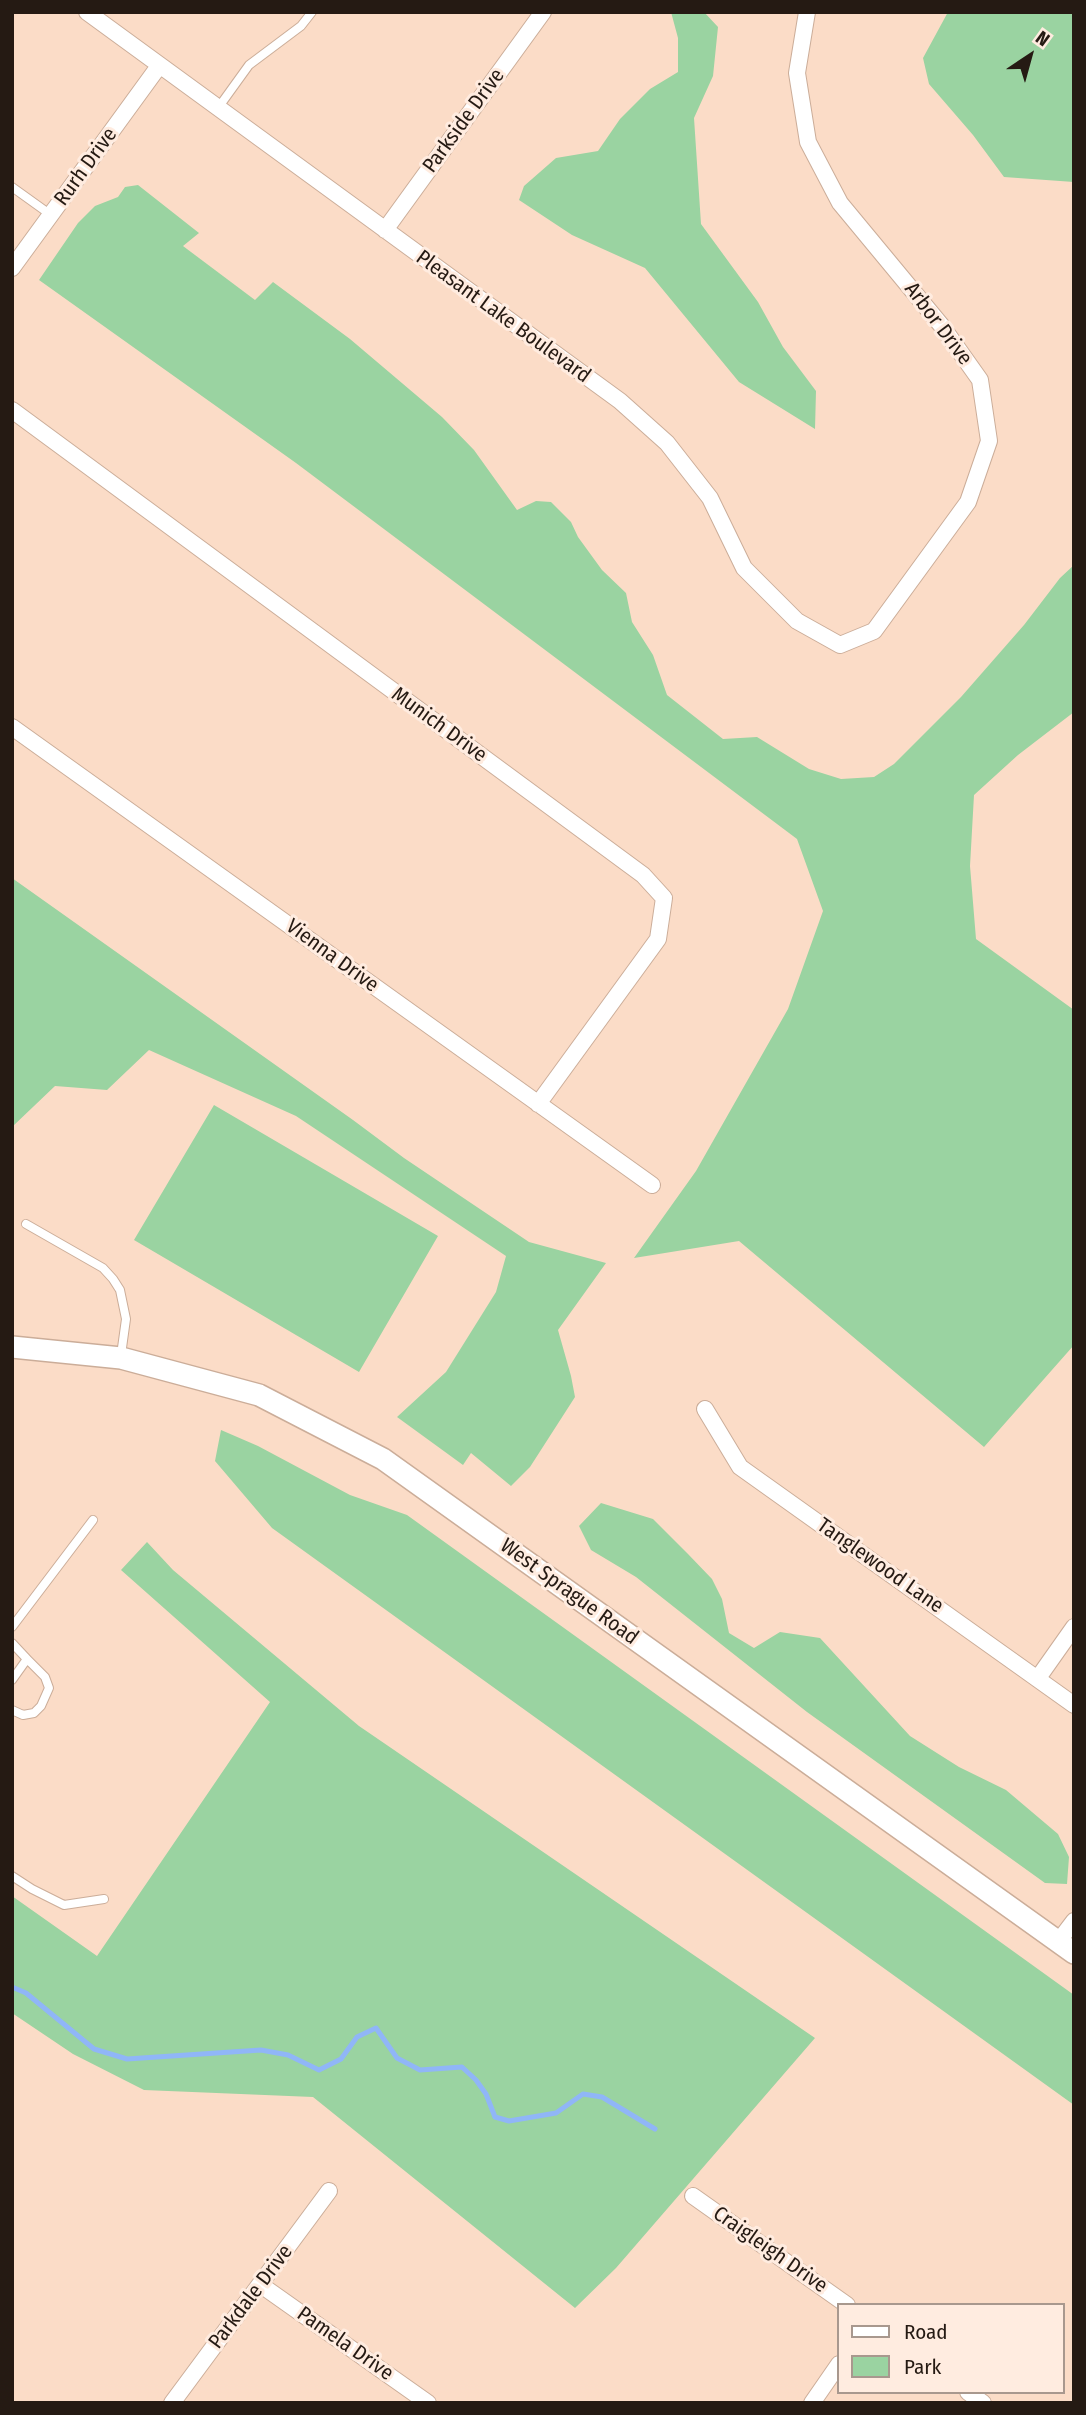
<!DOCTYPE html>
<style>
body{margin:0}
#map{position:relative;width:1086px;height:2415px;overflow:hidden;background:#fbdcc7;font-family:"Fira Sans Condensed",sans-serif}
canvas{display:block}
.frame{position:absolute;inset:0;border:14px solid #251a13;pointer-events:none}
.legend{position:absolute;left:837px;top:2303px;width:228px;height:91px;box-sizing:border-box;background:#ffece0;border:2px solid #a8988e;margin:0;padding:9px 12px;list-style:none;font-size:21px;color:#251a13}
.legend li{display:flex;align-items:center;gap:14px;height:35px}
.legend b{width:35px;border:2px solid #a8988e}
.north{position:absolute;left:995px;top:21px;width:70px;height:70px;-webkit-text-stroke:5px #ffece0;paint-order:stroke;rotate:36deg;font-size:19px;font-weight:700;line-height:28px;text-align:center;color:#251a13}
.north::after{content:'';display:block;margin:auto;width:24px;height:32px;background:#251a13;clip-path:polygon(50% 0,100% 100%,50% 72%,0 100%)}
</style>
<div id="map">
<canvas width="1086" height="2415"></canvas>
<div class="frame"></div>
<ul class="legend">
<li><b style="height:9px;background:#fff"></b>Road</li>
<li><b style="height:19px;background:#9ad3a1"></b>Park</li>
</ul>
<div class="north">N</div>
</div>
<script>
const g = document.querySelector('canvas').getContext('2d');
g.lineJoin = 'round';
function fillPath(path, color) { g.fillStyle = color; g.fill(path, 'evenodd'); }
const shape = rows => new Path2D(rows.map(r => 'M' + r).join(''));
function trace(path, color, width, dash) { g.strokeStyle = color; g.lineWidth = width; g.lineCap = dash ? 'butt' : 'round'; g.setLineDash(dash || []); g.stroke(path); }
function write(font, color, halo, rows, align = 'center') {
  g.font = font + ' "Fira Sans Condensed",sans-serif'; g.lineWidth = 6; g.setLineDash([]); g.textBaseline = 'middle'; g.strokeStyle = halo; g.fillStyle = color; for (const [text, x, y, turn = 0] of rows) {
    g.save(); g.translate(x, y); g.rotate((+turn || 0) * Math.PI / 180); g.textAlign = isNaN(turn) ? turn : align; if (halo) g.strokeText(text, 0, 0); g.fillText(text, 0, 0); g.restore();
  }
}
fillPath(shape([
 [671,12,704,12,718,27,713,76,694,118,701,224,758,302,783,347,816,391,815,429,739,382,645,268,572,235,519,200,524,186,556,158,598,151,620,119,650,89,678,72,678,38],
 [948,12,1074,12,1074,182,1004,177,973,135,929,84,923,58],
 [138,185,199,233,183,246,255,300,273,282,350,339,442,417,474,450,517,510,536,501,551,502,571,522,578,537,602,570,626,593,632,622,653,655,667,695,723,739,757,737,809,769,841,779,874,777,894,764,961,697,1024,625,1060,578,1074,565,1074,712,1018,755,974,795,970,866,976,939,1074,1010,1074,1345,984,1447,739,1241,634,1258,696,1171,788,1009,823,911,797,839,296,463,39,280,78,223,95,206,118,197,125,187],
 [12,878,353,1120,404,1158,529,1242,606,1263,558,1330,571,1376,575,1397,530,1467,511,1486,471,1453,463,1465,397,1417,446,1372,496,1292,506,1256,296,1116,149,1050,107,1090,55,1086,12,1127],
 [214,1105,438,1236,359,1372,134,1240],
 [221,1430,258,1446,350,1495,407,1515,1074,1995,1074,2105,272,1528,215,1461],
 [601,1503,653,1519,688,1554,712,1579,722,1599,729,1633,754,1648,780,1632,820,1638,910,1736,959,1767,1006,1790,1058,1834,1069,1857,1067,1884,1045,1883,807,1712,636,1577,591,1550,579,1526],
 [147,1542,173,1570,359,1726,815,2038,616,2268,575,2308,313,2097,144,2090,73,2054,12,2013,12,1896,97,1956,270,1702,121,1570]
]), '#9ad3a1');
trace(shape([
 [12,1987,26,1993,94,2049,127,2059,261,2050,288,2055,319,2070,341,2059,357,2037,376,2028,397,2058,420,2070,462,2067,476,2080,486,2094,495,2117,509,2121,556,2113,583,2094,602,2097,655,2129]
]), '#90b6f7', 5);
const service = shape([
 [218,108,249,65,301,26,312,12],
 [12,187,51,215],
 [26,1224,103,1268,113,1279,120,1290,126,1319,121,1355],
 [12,1627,93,1520],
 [12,1643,27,1659,12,1680],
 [12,1710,23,1715,34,1713,41,1706,49,1688,45,1677,27,1659],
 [12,1876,32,1889,64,1905,104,1899]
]);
const minor = shape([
 [87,12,620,401,667,443,710,498,744,568,797,621,840,645,874,631,968,502,989,441,980,380,941,325,840,203,808,142,797,73,807,12],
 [385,230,543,12],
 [12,268,159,66],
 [12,410,643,875,664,898,658,939,538,1104],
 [12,727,652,1185],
 [705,1409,740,1467,1074,1705],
 [1038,1678,1074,1627],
 [1058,1942,1074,1921],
 [693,2196,847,2305],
 [261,2285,428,2403],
 [968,2392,983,2403],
 [172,2403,329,2191],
 [812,2403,839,2364]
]);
const tertiary = shape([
 [12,1347,121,1358,259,1395,383,1459,1074,1953]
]);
trace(service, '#cbad99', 10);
trace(minor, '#cbad99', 18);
trace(tertiary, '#cbad99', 24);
trace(service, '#fff', 8);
trace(minor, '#fff', 16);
trace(tertiary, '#fff', 21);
write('21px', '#251a13', '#ffece0', [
 ["Parkside Drive",464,121,-54],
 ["Rurh Drive",86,167,-54],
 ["Pleasant Lake Boulevard",503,317,36],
 ["Arbor Drive",938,324,53],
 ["Munich Drive",439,725,36],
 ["Vienna Drive",332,956,36],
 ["Tanglewood Lane",880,1566,35],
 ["West Sprague Road",569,1592,36],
 ["Craigleigh Drive",770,2250,35],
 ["Parkdale Drive",251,2297,-53],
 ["Pamela Drive",345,2344,35]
]);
</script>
